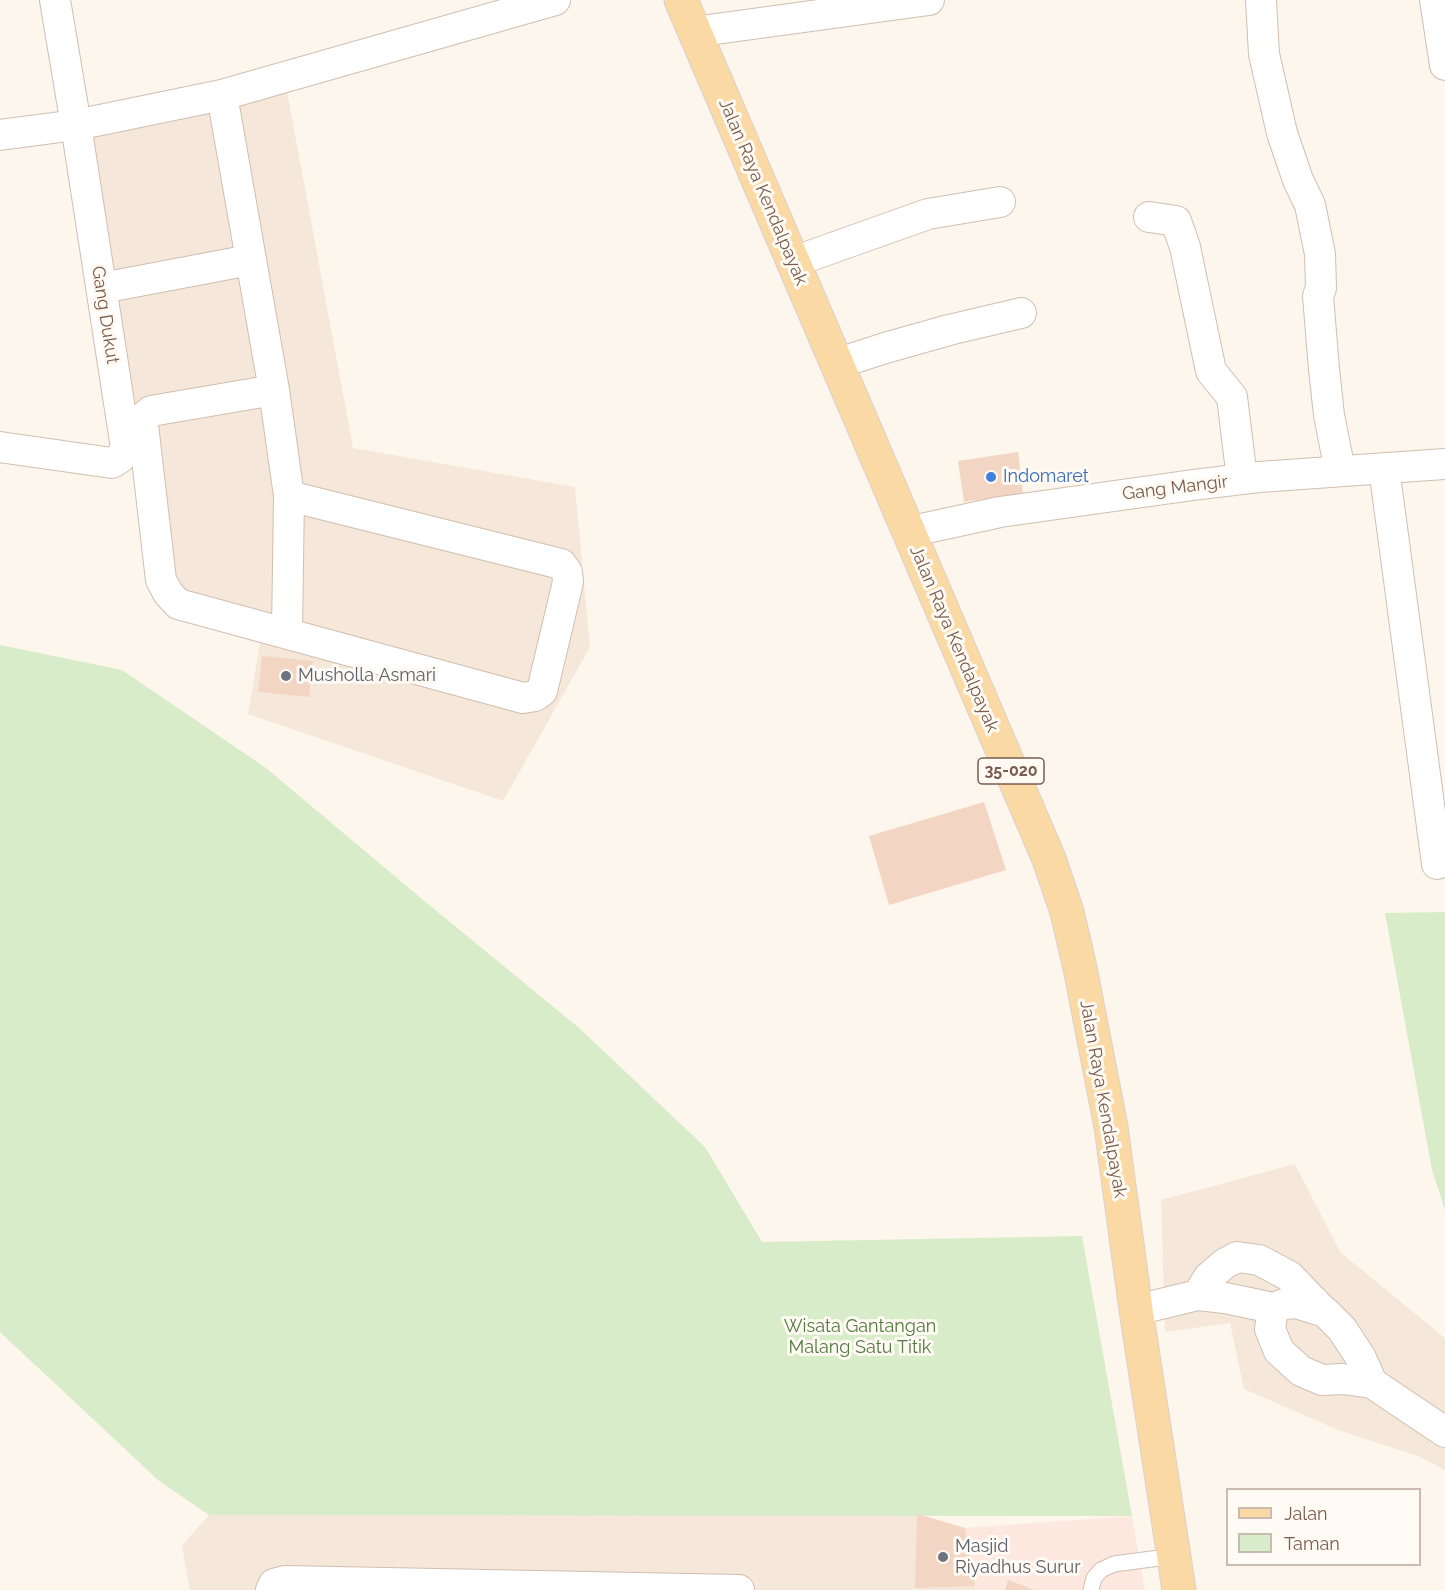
<!DOCTYPE html>
<style>
body{margin:0}
#map{position:relative;width:1445px;height:1590px;overflow:hidden;background:#fdf6ec;font-family:Raleway,sans-serif}
canvas{display:block}
.legend{position:absolute;left:1226px;top:1488px;width:195px;height:78px;box-sizing:border-box;background:#fffaf3;border:2px solid #cabbb1;margin:0;padding:8px 10px;list-style:none;font-size:18px;color:#7a5c4d}
.legend li{display:flex;align-items:center;gap:12px;height:30px}
.legend b{width:30px;border:2px solid #cabbb1}
</style>
<div id="map">
<canvas width="1445" height="1590"></canvas>
<ul class="legend">
<li><b style="height:8px;background:#fbd9a5"></b>Jalan</li>
<li><b style="height:16px;background:#d8ecc9"></b>Taman</li>
</ul>
</div>
<script>
const g = document.querySelector('canvas').getContext('2d');
g.lineJoin = 'round';
function fillPath(path, color) { g.fillStyle = color; g.fill(path, 'evenodd'); }
const shape = rows => new Path2D(rows.map(r => 'M' + r).join(''));
function trace(path, color, width, dash) { g.strokeStyle = color; g.lineWidth = width; g.lineCap = dash ? 'butt' : 'round'; g.setLineDash(dash || []); g.stroke(path); }
function write(font, color, halo, rows, align = 'center') {
  g.font = font + ' Raleway,sans-serif'; g.lineWidth = 6; g.setLineDash([]); g.textBaseline = 'middle'; g.strokeStyle = halo; g.fillStyle = color; for (const [text, x, y, turn = 0] of rows) {
    g.save(); g.translate(x, y); g.rotate((+turn || 0) * Math.PI / 180); g.textAlign = isNaN(turn) ? turn : align; if (halo) g.strokeText(text, 0, 0); g.fillText(text, 0, 0); g.restore();
  }
}
fillPath(shape([
 [287,91,353,448,575,487,590,647,503,801,248,714,260,643,164,611,155,593,85,137],
 [1295,1164,1340,1252,1445,1338,1445,1470,1418,1456,1338,1430,1244,1389,1230,1323,1165,1332,1161,1200],
 [917,1514,965,1528,976,1590,190,1590,182,1546,209,1515]
]), '#f5e8da');
fillPath(shape([
 [1132,1516,1145,1590,976,1590,965,1528]
]), '#fde8e0');
fillPath(shape([
 [0,645,122,670,266,768,428,904,578,1027,705,1147,762,1242,1082,1236,1132,1516,209,1515,158,1480,0,1332],
 [1445,912,1445,1210,1432,1170,1385,913]
]), '#d8ecc9');
fillPath(shape([
 [1018,452,1023,493,964,502,958,461],
 [262,656,313,661,309,697,258,692],
 [984,802,1006,870,889,905,869,836],
 [917,1514,965,1528,975,1586,915,1588],
 [1008,1580,1035,1590,1005,1590]
]), '#f3d5c3');
const service = shape([
 [1091,1590,1094,1578,1101,1570,1114,1564,1174,1556]
]);
const minor = shape([
 [1261,0,1264,54,1282,133,1298,180,1310,205,1320,254,1321,288,1318,296,1324,369,1329,415,1340,471],
 [1435,0,1445,65],
 [694,32,929,0],
 [222,95,274,390,289,496,287,633],
 [0,135,76,125,222,95,555,0],
 [1149,217,1176,221,1185,247,1211,371,1232,397,1242,479],
 [793,262,928,214,1000,202],
 [118,285,250,260],
 [836,364,885,348,949,330,1021,313],
 [274,390,151,411,145,416,143,425,161,580,168,593,178,604,523,698,535,696,542,691,568,582,567,572,561,564,289,496],
 [0,447,112,463,120,458,126,448,76,125,55,0],
 [1384,468,1437,864],
 [908,532,1000,512,1193,485,1259,477,1445,464],
 [1198,1295,1208,1278,1224,1264,1237,1257,1259,1260,1289,1276,1322,1310],
 [1273,1308,1284,1304,1296,1303,1325,1312,1342,1329,1361,1358,1372,1383,1445,1432],
 [1136,1310,1198,1295,1225,1298,1273,1308,1270,1329,1279,1351,1301,1371,1322,1380,1343,1379,1372,1383],
 [271,1590,274,1584,285,1581,739,1590]
]);
const primary = shape([
 [681,0,1049,859,1067,912,1080,968,1111,1127,1136,1310,1179,1590]
]);
trace(service, '#d1beb0', 17);
trace(minor, '#d1beb0', 32);
trace(primary, '#dad1cd', 35);
trace(service, '#fff', 15);
trace(minor, '#fff', 30);
trace(primary, '#fbd9a5', 33);
for (const [x, y, r, color] of [
 [991,477,6,"#3f7fe0"],
 [286,676,6,"#6b7280"],
 [943,1557,6,"#6b7280"]
]) { const dot = new Path2D(); dot.arc(x, y, r, 0, 2 * Math.PI); g.fillStyle = color; g.fill(dot); trace(dot, '#fffaf3', 2); }
for (const [x, y, w] of [
 [1011,771,66]
]) { const box = new Path2D(); box.roundRect(x - w / 2, y - 13, w, 26, 4.5); g.fillStyle = '#fffaf3'; g.fill(box); trace(box, '#7a5c4d', 1.5); }
write('bold 16px', '#7a5c4d', null, [
 ["35-020",1011,771]
]);
write('18px', '#7a5c4d', '#fffaf3', [
 ["Jalan Raya Kendalpayak",763,192,67],
 ["Gang Dukut",105,315,81],
 ["Gang Mangir",1175,488,-7],
 ["Jalan Raya Kendalpayak",954,639,67],
 ["Jalan Raya Kendalpayak",1103,1099,80]
]);
write('18px', '#366cbe', '#fffaf3', [
 ["Indomaret",1003,477]
], 'left');
write('18px', '#5b616d', '#fffaf3', [
 ["Musholla Asmari",298,676],
 ["Masjid",955,1547],
 ["Riyadhus Surur",955,1568]
], 'left');
write('18px', '#537a41', '#fffaf3', [
 ["Wisata Gantangan",860,1327],
 ["Malang Satu Titik",860,1348]
]);
</script>
